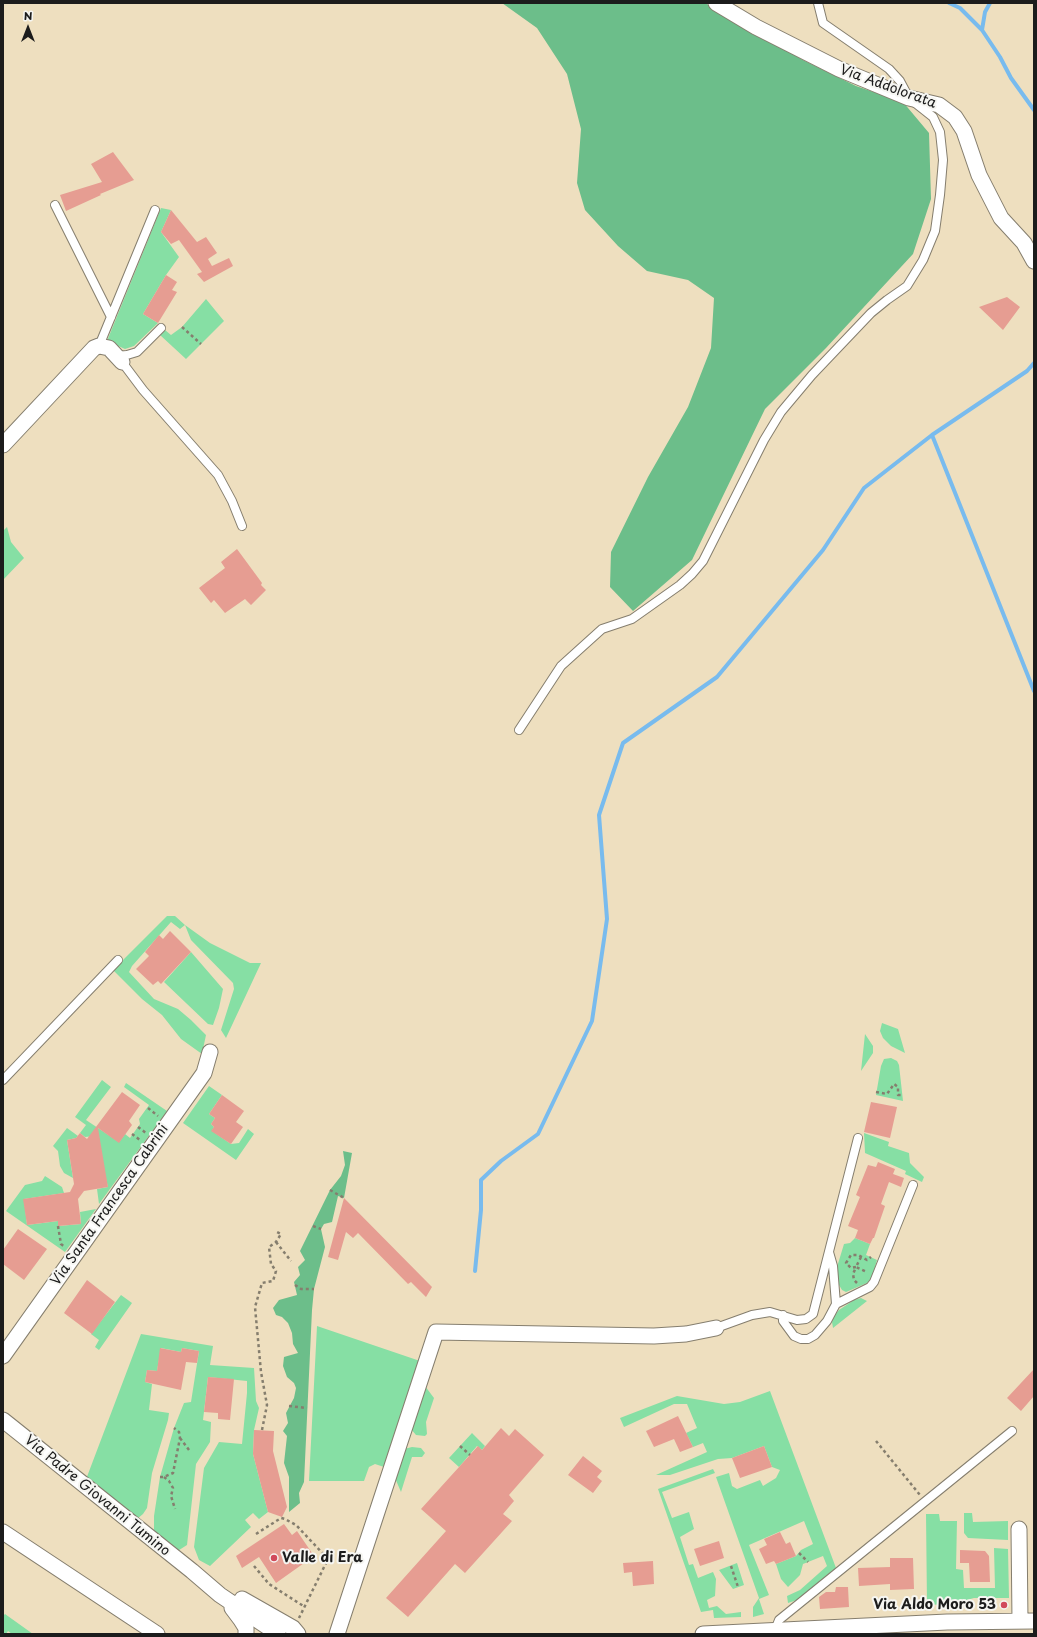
<!DOCTYPE html>
<style>
body{margin:0}
#map{position:relative;width:1037px;height:1637px;overflow:hidden;background:#eedfbf;font-family:"Playpen Sans",sans-serif}
canvas{display:block}
.frame{position:absolute;inset:0;border:4px solid #1c1c1c;pointer-events:none}
.north{position:absolute;left:8px;top:8px;width:40px;height:40px;-webkit-text-stroke:3px #f6f6f2;paint-order:stroke;rotate:0deg;font-size:11px;font-weight:700;line-height:16px;text-align:center;color:#1c1c1c}
.north::after{content:'';display:block;margin:auto;width:14px;height:18px;background:#1c1c1c;clip-path:polygon(50% 0,100% 100%,50% 72%,0 100%)}
</style>
<div id="map">
<canvas width="1037" height="1637"></canvas>
<div class="frame"></div>
<div class="north">N</div>
</div>
<script>
const g = document.querySelector('canvas').getContext('2d');
g.lineJoin = 'round';
function fillPath(path, color) { g.fillStyle = color; g.fill(path, 'evenodd'); }
const shape = rows => new Path2D(rows.map(r => 'M' + r).join(''));
function trace(path, color, width, dash) { g.strokeStyle = color; g.lineWidth = width; g.lineCap = dash ? 'butt' : 'round'; g.setLineDash(dash || []); g.stroke(path); }
function write(font, color, halo, rows, align = 'center') {
  g.font = font + ' "Playpen Sans",sans-serif'; g.lineWidth = 4; g.setLineDash([]); g.textBaseline = 'middle'; g.strokeStyle = halo; g.fillStyle = color; for (const [text, x, y, turn = 0] of rows) {
    g.save(); g.translate(x, y); g.rotate((+turn || 0) * Math.PI / 180); g.textAlign = isNaN(turn) ? turn : align; if (halo) g.strokeText(text, 0, 0); g.fillText(text, 0, 0); g.restore();
  }
}
fillPath(shape([
 [161,208,171,210,161,232,179,257,166,275,143,314,158,323,134,346,125,349,107,341],
 [206,299,224,321,186,359,160,335,165,330,171,335,182,327],
 [7,527,11,542,24,558,3,580,3,531],
 [167,916,175,916,185,925,210,943,250,963,261,963,226,1038,221,1030,234,989,233,983,191,940,185,925,180,929,171,922,132,966,129,972,154,999,178,1009,191,1020,206,1035,202,1054,181,1039,162,1015,142,999,113,970],
 [191,952,223,989,219,1008,213,1025,208,1024,164,982],
 [882,1023,898,1029,905,1053,891,1046,883,1038,880,1031],
 [865,1034,873,1046,873,1053,861,1071],
 [891,1058,897,1061,899,1065,903,1101,876,1095,881,1066,884,1059],
 [102,1080,111,1087,86,1120,119,1142,125,1134,130,1138,140,1124,139,1119,149,1105,124,1087,126,1083,167,1111,99,1204,97,1189,108,1187,95,1136,85,1137,80,1133,86,1125,75,1117],
 [209,1086,222,1095,209,1114,215,1118,211,1124,214,1127,212,1131,231,1144,239,1143,248,1129,254,1134,236,1160,183,1123],
 [67,1128,78,1136,76,1138,67,1140,73,1178,64,1173,60,1166,58,1151,53,1146],
 [864,1133,889,1142,888,1146,909,1153,910,1163,924,1177,922,1182,905,1174,906,1171,865,1153],
 [45,1176,62,1187,64,1193,24,1199,27,1225,58,1221,59,1226,81,1224,80,1212,96,1209,65,1252,6,1211,25,1185,42,1181],
 [855,1238,870,1244,866,1255,877,1260,872,1278,867,1283,846,1292,842,1290,839,1285,837,1267,844,1244,850,1243],
 [121,1295,132,1303,99,1350,95,1347,99,1340,91,1334],
 [861,1298,867,1301,833,1328,832,1322,834,1316,839,1310,854,1300],
 [317,1326,420,1361,384,1467,375,1464,369,1467,364,1481,309,1481],
 [141,1334,213,1346,210,1365,254,1368,256,1401,259,1408,254,1430,253,1454,268,1512,259,1519,253,1513,245,1520,251,1527,210,1566,199,1560,194,1547,204,1468,219,1442,242,1444,247,1393,247,1381,208,1377,203,1420,211,1422,210,1442,196,1464,187,1545,176,1552,158,1539,154,1530,154,1516,160,1477,174,1428,184,1403,191,1402,199,1351,182,1348,181,1352,161,1348,157,1371,147,1370,145,1382,152,1384,149,1410,169,1413,168,1420,152,1473,147,1508,143,1514,137,1519,85,1482],
 [425,1386,434,1398,426,1422,427,1434,425,1436,416,1435,411,1429],
 [770,1391,836,1568,797,1600,788,1603,787,1596,800,1590,827,1566,823,1556,803,1564,800,1575,788,1587,781,1579,776,1564,796,1556,801,1550,813,1544,804,1521,749,1545,769,1595,759,1599,764,1614,753,1617,753,1607,759,1598,716,1477,729,1473,732,1486,737,1489,760,1480,763,1486,776,1478,780,1470,772,1467,764,1446,732,1458,718,1459,670,1475,656,1475,707,1452,703,1443,693,1447,686,1433,697,1428,687,1404,674,1404,624,1427,620,1418,677,1396,724,1404,740,1402],
 [472,1433,485,1446,482,1450,477,1446,459,1467,449,1458],
 [412,1447,421,1448,425,1453,422,1457,412,1457,401,1492,395,1478,404,1449],
 [713,1469,715,1473,662,1492,672,1518,689,1512,694,1529,680,1537,689,1565,693,1564,698,1578,713,1572,716,1579,715,1596,707,1600,709,1608,717,1606,726,1614,741,1612,741,1617,714,1618,713,1610,701,1612,658,1489],
 [964,1513,972,1513,973,1522,1008,1521,1008,1540,968,1538,964,1533],
 [926,1514,939,1514,940,1521,957,1521,956,1569,963,1570,964,1588,995,1588,994,1548,1008,1549,1009,1598,974,1598,952,1604,927,1605],
 [737,1563,744,1585,733,1589,719,1570],
 [5,1614,33,1634,12,1634,8,1631,6,1634,3,1634,3,1616]
]), '#86dfa4');
fillPath(shape([
 [502,3,705,3,803,60,856,86,903,102,929,133,931,199,913,254,826,348,765,409,692,560,633,611,610,587,611,552,648,477,688,407,711,348,714,298,688,280,647,271,618,246,585,210,577,183,581,129,567,74,537,28],
 [343,1151,352,1153,344,1198,338,1196,332,1222,324,1224,321,1229,325,1247,314,1289,312,1310,304,1482,299,1493,300,1503,289,1512,289,1477,284,1463,287,1436,283,1431,288,1423,286,1413,294,1398,296,1388,294,1383,287,1377,283,1366,284,1357,298,1353,293,1344,292,1333,288,1323,282,1317,276,1315,273,1308,279,1300,297,1295,294,1282,300,1275,298,1267,305,1260,300,1251,330,1190,341,1176,345,1165]
]), '#6cbe8a');
trace(shape([
 [949,3,960,8,982,30,1000,57,1011,78,1034,110],
 [982,30,985,12,990,3],
 [932,435,1034,691],
 [475,1271,481,1210,481,1180,501,1161,538,1134,592,1021,607,919,599,815,623,743,717,677,823,550,864,488,932,435,1027,371,1034,363]
]), '#78bbee', 4);
fillPath(shape([
 [113,152,134,180,100,194,101,195,66,211,60,195,102,182,91,164],
 [171,210,197,242,206,237,217,253,208,259,212,266,229,258,233,266,204,282,197,274,202,272,179,240,171,244,161,232],
 [166,275,177,282,172,290,177,292,158,323,143,314],
 [1007,297,1020,307,1003,330,979,307],
 [237,549,262,583,261,585,266,590,251,605,245,599,225,613,214,600,211,603,199,588,225,568,221,562],
 [170,931,191,952,161,984,158,981,153,985,136,969,149,956,145,952,159,935,163,939],
 [122,1092,140,1105,129,1121,132,1125,119,1143,98,1128,108,1187,84,1191,78,1199,81,1224,58,1226,58,1221,27,1225,23,1199,70,1192,74,1184,67,1140,76,1138,80,1133,87,1139],
 [222,1095,244,1111,236,1122,243,1127,231,1144,211,1131,214,1127,211,1124,215,1118,209,1114],
 [871,1102,897,1107,890,1138,864,1132],
 [878,1162,895,1169,893,1174,904,1178,901,1187,889,1182,881,1204,885,1206,874,1238,873,1238,870,1244,855,1238,858,1230,848,1226,860,1197,856,1195,868,1165,876,1167],
 [344,1198,432,1287,426,1297,411,1282,408,1284,358,1233,353,1238,346,1232,338,1260,328,1257],
 [18,1229,47,1249,24,1280,3,1264,3,1250],
 [87,1280,115,1302,92,1334,64,1313],
 [160,1348,181,1352,182,1348,199,1351,197,1363,186,1362,181,1390,145,1382,147,1370,157,1371],
 [1034,1369,1034,1396,1021,1411,1007,1398],
 [208,1377,234,1379,230,1420,218,1419,218,1413,204,1412],
 [678,1416,693,1447,680,1452,674,1439,654,1447,646,1431],
 [501,1428,509,1436,515,1429,544,1455,509,1495,514,1501,503,1514,512,1521,465,1573,455,1564,408,1617,386,1598,446,1531,421,1509,478,1446,482,1450],
 [254,1430,274,1431,273,1451,287,1507,282,1517,268,1512,253,1454],
 [764,1446,772,1467,740,1478,732,1458],
 [583,1456,602,1471,597,1477,602,1481,593,1493,568,1475],
 [284,1524,292,1535,297,1531,314,1556,276,1583,259,1557,242,1568,236,1556],
 [780,1532,786,1544,790,1542,796,1556,776,1564,774,1561,766,1564,759,1549,767,1545,764,1539],
 [719,1541,724,1558,700,1566,694,1549],
 [960,1550,985,1551,989,1556,990,1582,970,1582,969,1563,960,1563],
 [890,1558,913,1558,914,1589,890,1590,890,1584,859,1586,858,1568,890,1567],
 [653,1561,654,1584,633,1586,632,1572,624,1573,623,1563],
 [836,1587,848,1587,849,1607,820,1609,819,1597,826,1592,835,1592]
]), '#e69d92');
const service = shape([
 [55,205,111,317],
 [99,346,155,210],
 [116,356,127,355,137,352,161,328],
 [122,362,143,390,218,475,232,501,242,526],
 [519,730,561,666,602,629,632,619,680,585,692,574,703,561,764,440,781,412,812,375,871,313,887,300,907,286,923,260,935,231,940,195,943,160,940,132,933,117,909,98,900,81,889,69,823,23,818,3],
 [3,1080,118,960],
 [829,1252,833,1266,836,1304],
 [783,1315,783,1321,794,1336,801,1339,808,1339,815,1335,827,1321,836,1304,870,1287,874,1282,913,1185],
 [716,1328,752,1315,770,1312,797,1320,806,1319,813,1314,858,1138],
 [775,1630,779,1620,1012,1431]
]);
const minor = shape([
 [716,3,756,27,839,69,909,98,939,105,955,117,964,131,979,175,1001,218,1024,243,1034,261],
 [3,445,94,348,99,346,109,348,122,362],
 [3,1356,204,1073,210,1052],
 [3,1420,192,1571,220,1595,278,1634],
 [1019,1529,1020,1621],
 [3,1532,157,1634],
 [242,1599,293,1628,298,1634],
 [232,1608,241,1620,246,1628,246,1634],
 [337,1634,436,1332,654,1336,686,1334,716,1328],
 [703,1634,947,1622,1034,1621]
]);
trace(service, '#857e6e', 10);
trace(minor, '#857e6e', 17);
trace(shape([
 [182,327,201,344],
 [876,1092,887,1094,894,1084,898,1087,898,1095,903,1095],
 [148,1108,158,1116],
 [138,1127,146,1133],
 [132,1134,140,1140],
 [330,1190,344,1198],
 [58,1226,61,1244,65,1247],
 [313,1226,321,1229],
 [276,1242,291,1261],
 [861,1257,856,1267,867,1272],
 [857,1283,854,1280,853,1274,856,1267,851,1268,846,1263,851,1255,858,1255,867,1260,871,1257],
 [295,1285,301,1289,314,1289],
 [289,1406,307,1408],
 [262,1430,267,1405,261,1372,255,1307,262,1283,273,1281,276,1271,271,1264,269,1247,276,1242,281,1234,277,1232],
 [180,1438,189,1450],
 [876,1441,920,1495],
 [460,1446,470,1455],
 [160,1477,164,1477,173,1473,180,1438,179,1432,174,1428],
 [164,1477,169,1481,173,1488,171,1496,175,1509],
 [256,1534,281,1518,285,1519,296,1525,328,1559,299,1618],
 [799,1553,808,1562],
 [254,1566,269,1584,305,1607],
 [731,1566,738,1587]
]), '#857e6e', 2.5, [3, 3]);
trace(service, '#fff', 8);
trace(minor, '#fff', 15);
for (const [x, y, r, color] of [
 [274,1558,4,"#d1495b"],
 [1004,1605,4,"#d1495b"]
]) { const dot = new Path2D(); dot.arc(x, y, r, 0, 2 * Math.PI); g.fillStyle = color; g.fill(dot); trace(dot, '#f6f6f2', 1.5); }
write('14px', '#1c1c1c', '#f6f6f2', [
 ["Via Addolorata",888,87,20],
 ["Via Santa Francesca Cabrini",110,1205,-55],
 ["Via Padre Giovanni Tumino",97,1496,39]
]);
write('bold 14px', '#1c1c1c', '#f6f6f2', [
 ["Valle di Era",282,1558],
 ["Via Aldo Moro 53",996,1605,"right"]
], 'left');
</script>
